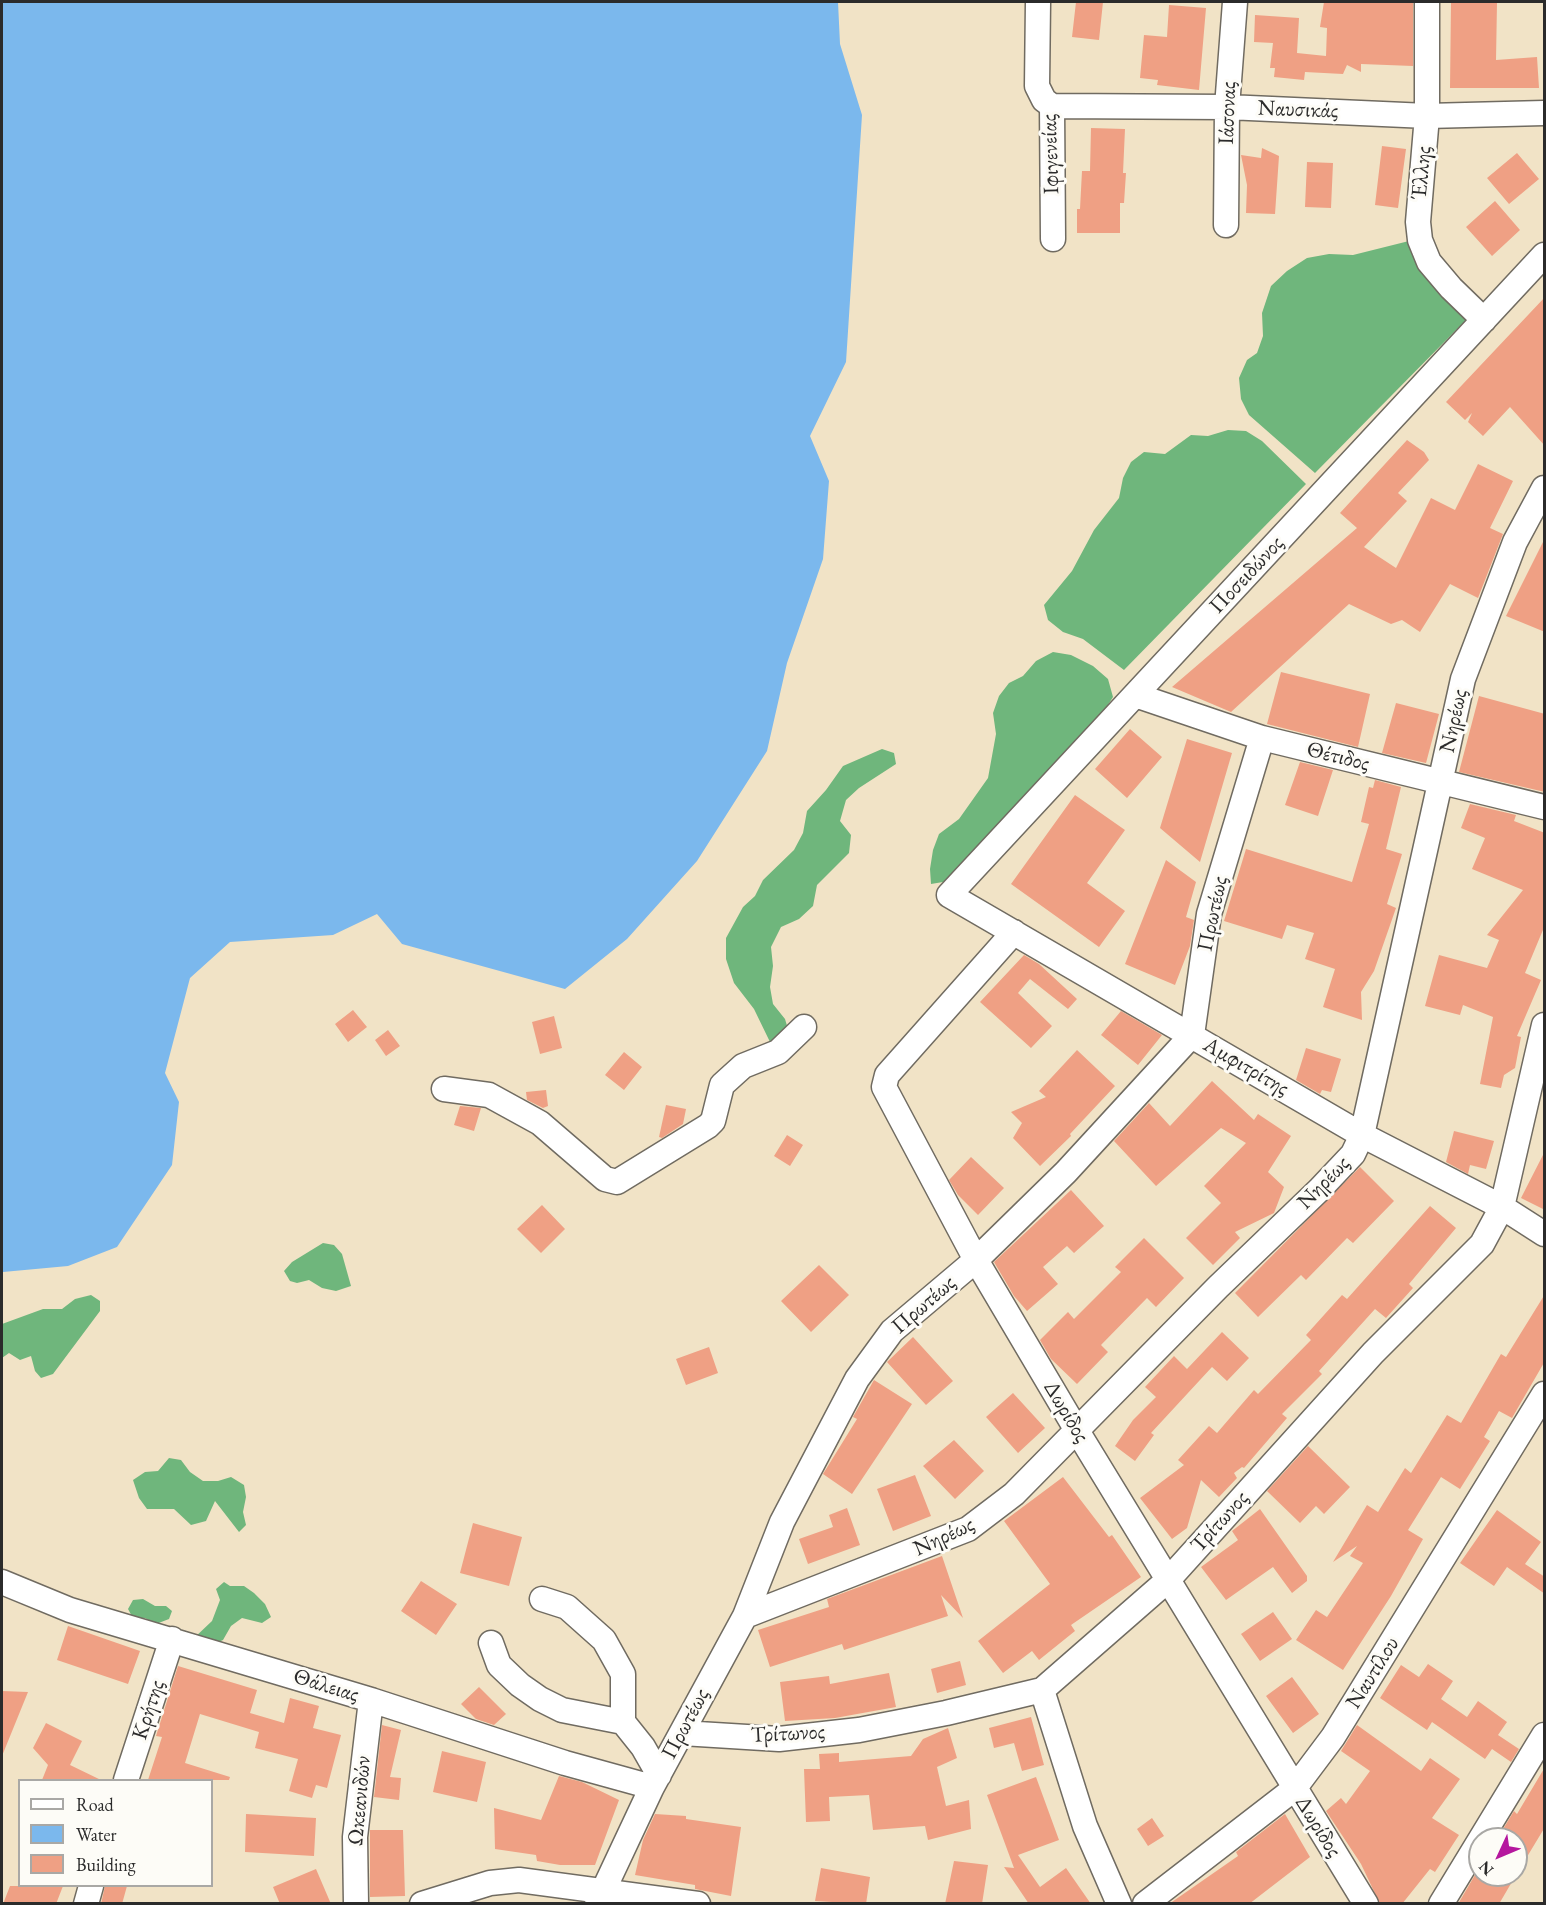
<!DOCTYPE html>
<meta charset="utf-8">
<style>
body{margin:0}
#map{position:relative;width:1546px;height:1905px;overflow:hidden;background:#f1e3c6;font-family:"EB Garamond",serif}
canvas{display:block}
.frame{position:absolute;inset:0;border:3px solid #2b2b2b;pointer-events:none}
.legend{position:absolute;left:18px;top:1779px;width:195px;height:108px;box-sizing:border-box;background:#fdfcf7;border:2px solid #a9a8a5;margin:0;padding:8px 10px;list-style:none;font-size:18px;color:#2b2b2b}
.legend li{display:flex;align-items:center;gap:12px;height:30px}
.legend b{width:30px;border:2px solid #a9a8a5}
.north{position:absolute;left:1468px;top:1827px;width:60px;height:60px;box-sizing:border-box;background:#fdfcf7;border:2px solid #a9a8a5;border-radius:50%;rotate:226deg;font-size:16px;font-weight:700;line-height:24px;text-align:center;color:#2b2b2b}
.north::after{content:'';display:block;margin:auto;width:21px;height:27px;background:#b5179e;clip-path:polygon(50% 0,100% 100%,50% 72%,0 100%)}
</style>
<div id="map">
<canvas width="1546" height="1905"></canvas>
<div class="frame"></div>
<ul class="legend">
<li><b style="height:8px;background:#fff"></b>Road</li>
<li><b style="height:16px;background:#7bb8ed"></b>Water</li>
<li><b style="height:16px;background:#efa084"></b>Building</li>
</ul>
<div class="north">N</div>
</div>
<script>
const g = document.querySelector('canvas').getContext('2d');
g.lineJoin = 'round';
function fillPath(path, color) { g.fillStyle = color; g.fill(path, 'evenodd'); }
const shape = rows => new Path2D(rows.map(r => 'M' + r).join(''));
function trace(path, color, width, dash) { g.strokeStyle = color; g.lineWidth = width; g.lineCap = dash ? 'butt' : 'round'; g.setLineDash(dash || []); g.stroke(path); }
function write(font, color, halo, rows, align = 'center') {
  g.font = font + ' "EB Garamond",serif'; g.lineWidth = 6; g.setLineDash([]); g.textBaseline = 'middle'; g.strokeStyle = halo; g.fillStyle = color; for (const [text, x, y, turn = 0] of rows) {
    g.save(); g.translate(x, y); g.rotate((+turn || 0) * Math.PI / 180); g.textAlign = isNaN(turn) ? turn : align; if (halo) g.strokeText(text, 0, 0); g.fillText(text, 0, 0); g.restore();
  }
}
fillPath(shape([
 [1413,240,1468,318,1315,473,1249,415,1241,399,1239,378,1247,360,1257,353,1263,336,1262,313,1271,286,1287,271,1307,258,1329,254,1353,255],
 [1228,430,1246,431,1262,441,1306,484,1124,670,1083,639,1063,632,1048,620,1044,605,1072,571,1094,530,1119,498,1123,478,1131,462,1144,452,1165,454,1191,435,1208,436],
 [1053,652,1071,655,1093,666,1108,679,1113,697,1096,724,959,873,943,882,931,884,930,869,933,850,939,834,959,819,988,778,996,734,993,713,999,696,1009,683,1023,676,1036,661],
 [882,749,894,753,896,764,859,788,846,800,840,821,851,835,849,853,817,885,813,906,799,919,781,927,771,947,773,966,770,987,773,1004,785,1019,788,1029,770,1042,754,1009,734,983,726,959,726,938,743,907,755,896,763,880,794,850,803,833,807,811,826,790,843,766],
 [323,1243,334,1245,342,1254,351,1286,336,1291,322,1288,309,1280,297,1283,290,1281,284,1271,292,1262],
 [91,1295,100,1301,100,1311,53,1374,41,1378,35,1371,31,1356,20,1360,9,1353,2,1358,2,1324,43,1309,62,1309,75,1299],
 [169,1458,181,1460,190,1472,203,1481,218,1481,231,1477,244,1485,246,1497,243,1512,246,1525,239,1532,215,1501,206,1521,191,1525,174,1509,147,1509,139,1498,133,1480,145,1472,158,1471],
 [224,1582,230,1586,244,1586,254,1593,265,1604,271,1617,262,1623,242,1618,231,1626,223,1640,212,1645,193,1639,212,1621,220,1600,216,1589],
 [143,1599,155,1606,166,1606,172,1611,169,1619,156,1624,145,1618,134,1620,128,1609,133,1600]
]), '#6fb67c');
fillPath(shape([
 [2,2,838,2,840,44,862,115,846,362,810,436,829,481,823,559,787,663,767,751,697,861,627,939,565,989,402,944,377,914,333,935,230,942,190,978,165,1073,179,1102,172,1165,117,1247,68,1266,3,1272]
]), '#7bb8ed');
fillPath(shape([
 [1076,2,1103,2,1099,40,1072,37],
 [1324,2,1413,2,1413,66,1361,64,1361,72,1347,65,1343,74,1305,72,1304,80,1274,77,1275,68,1270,68,1273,43,1254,42,1255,15,1299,18,1297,53,1326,56,1327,28,1320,27],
 [1451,2,1497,3,1496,60,1537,57,1539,88,1450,88],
 [1169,5,1206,8,1199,90,1157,85,1158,80,1140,78,1144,35,1167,37],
 [1091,128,1125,129,1123,173,1126,173,1124,203,1120,203,1120,233,1077,233,1077,209,1080,209,1082,171,1090,171],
 [1382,146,1406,149,1398,208,1375,205],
 [1262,148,1279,156,1275,214,1246,213,1247,185,1241,155,1261,158],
 [1517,153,1539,179,1509,204,1487,178],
 [1307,162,1333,163,1331,208,1305,207],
 [1495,201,1520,230,1492,256,1466,227],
 [1545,297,1545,446,1510,407,1483,436,1468,422,1472,413,1465,420,1446,402],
 [1407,440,1424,452,1429,460,1398,493,1407,501,1364,547,1396,568,1431,498,1455,510,1478,464,1513,481,1490,528,1503,534,1478,598,1450,584,1420,632,1402,620,1391,624,1349,604,1231,712,1172,687,1357,528,1340,513],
 [1545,538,1545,632,1506,616],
 [1281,672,1370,694,1358,747,1267,724],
 [1479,696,1545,714,1545,792,1459,772],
 [1396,703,1439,714,1426,763,1382,753],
 [1130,729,1162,757,1127,798,1095,769],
 [1187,739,1232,753,1200,862,1160,828],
 [1300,762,1333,770,1318,816,1285,805],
 [1375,780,1401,787,1386,849,1402,854,1387,904,1396,908,1374,971,1361,992,1362,1020,1323,1007,1335,969,1305,959,1314,933,1287,925,1282,939,1224,921,1246,849,1352,882,1369,824,1361,822,1369,787,1373,788],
 [1075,795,1125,830,1087,883,1125,911,1099,947,1011,884],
 [1470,804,1516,815,1514,821,1545,833,1545,925,1525,973,1541,980,1517,1036,1521,1037,1515,1068,1504,1075,1501,1088,1480,1084,1493,1017,1463,1005,1460,1015,1425,1006,1439,955,1487,968,1499,940,1487,935,1523,890,1472,869,1485,838,1461,828],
 [1166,860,1196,882,1186,917,1194,920,1190,946,1175,985,1125,964],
 [1024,955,1039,964,1077,999,1068,1009,1030,979,1018,993,1052,1026,1031,1048,980,1002],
 [353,1010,367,1027,348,1042,335,1024],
 [1121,1011,1162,1035,1138,1065,1101,1035],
 [554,1016,562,1048,540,1054,532,1022],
 [388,1030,400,1046,386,1056,375,1040],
 [1306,1048,1341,1059,1331,1092,1322,1090,1320,1094,1296,1080],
 [1077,1050,1115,1086,1070,1134,1071,1136,1040,1166,1013,1138,1022,1123,1011,1112,1046,1097,1039,1091],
 [624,1052,642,1067,624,1090,605,1075],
 [1212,1081,1254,1120,1258,1114,1291,1136,1268,1172,1284,1187,1274,1213,1235,1232,1240,1238,1213,1265,1186,1238,1221,1203,1204,1186,1246,1143,1221,1128,1156,1186,1114,1141,1149,1103,1170,1126],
 [546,1090,548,1106,543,1108,527,1100,526,1092],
 [666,1105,686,1109,683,1124,662,1138,659,1137],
 [460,1106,481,1108,474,1131,454,1125],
 [1454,1131,1494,1141,1486,1169,1470,1165,1468,1174,1446,1162],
 [787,1135,803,1145,790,1166,774,1156],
 [1545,1151,1545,1210,1521,1198],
 [971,1157,1004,1188,978,1215,958,1195,949,1180],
 [1360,1167,1394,1201,1353,1243,1347,1238,1306,1280,1301,1275,1258,1317,1235,1293],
 [1071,1190,1104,1226,1074,1253,1067,1246,1043,1267,1058,1284,1027,1311,1014,1296,994,1262],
 [542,1205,565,1229,541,1253,517,1229],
 [1430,1206,1456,1228,1409,1284,1413,1288,1386,1318,1375,1309,1319,1371,1322,1374,1282,1414,1287,1418,1244,1468,1242,1467,1234,1473,1237,1478,1219,1497,1201,1480,1187,1528,1172,1539,1140,1498,1184,1465,1178,1460,1209,1426,1217,1433,1254,1390,1258,1394,1311,1340,1306,1335,1342,1295,1347,1299],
 [1144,1238,1184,1278,1156,1307,1147,1298,1101,1345,1108,1352,1077,1384,1051,1359,1040,1340,1068,1312,1074,1319,1121,1272,1115,1267],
 [819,1265,849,1295,811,1332,781,1301],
 [1545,1294,1545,1361,1512,1418,1499,1411,1484,1437,1490,1441,1460,1489,1441,1477,1408,1530,1423,1539,1391,1596,1343,1670,1296,1640,1316,1610,1327,1617,1363,1563,1350,1556,1357,1546,1333,1562,1367,1505,1378,1512,1405,1468,1411,1473,1447,1415,1461,1423,1501,1354,1506,1357],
 [1222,1332,1249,1358,1227,1381,1212,1367,1151,1433,1154,1435,1135,1461,1115,1446,1133,1420,1156,1397,1145,1387,1174,1356,1187,1369],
 [913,1337,953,1381,926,1405,887,1362],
 [709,1347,718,1373,686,1385,676,1359],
 [874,1380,912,1404,852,1494,823,1474,857,1419,853,1417],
 [1013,1393,1045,1428,1018,1453,986,1417],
 [954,1440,984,1471,955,1499,923,1466],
 [1308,1446,1350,1487,1324,1514,1316,1506,1300,1523,1267,1491],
 [915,1475,931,1516,893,1531,877,1489],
 [1063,1477,1109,1537,1112,1535,1141,1577,1071,1625,1075,1631,1039,1660,1032,1651,1003,1673,978,1641,1050,1584,1004,1521],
 [847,1508,860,1545,808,1564,799,1539,833,1527,829,1515],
 [1260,1509,1307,1576,1307,1581,1292,1593,1273,1567,1226,1600,1201,1567,1238,1540,1232,1531],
 [1497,1510,1541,1542,1525,1564,1545,1577,1545,1594,1507,1567,1494,1586,1460,1563],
 [473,1523,522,1537,509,1586,460,1573],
 [942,1556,963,1618,941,1595,948,1616,844,1650,842,1644,770,1667,758,1630,829,1607,827,1599],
 [421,1581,457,1604,436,1635,401,1611],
 [1273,1612,1292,1639,1260,1661,1241,1634],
 [68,1626,140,1651,128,1684,57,1660],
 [960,1661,966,1685,937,1693,931,1669],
 [1428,1664,1453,1681,1441,1699,1467,1717,1478,1701,1507,1722,1498,1735,1519,1749,1511,1762,1492,1749,1485,1759,1432,1722,1427,1730,1380,1698,1401,1665,1419,1677],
 [178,1666,257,1690,250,1713,284,1723,290,1698,319,1706,313,1728,341,1735,327,1788,316,1785,312,1798,289,1791,298,1759,255,1748,259,1732,200,1714,185,1763,230,1777,229,1780,148,1780,162,1737,156,1736],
 [889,1673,896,1707,835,1718,785,1721,780,1682,829,1676,830,1684],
 [1292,1677,1319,1714,1293,1733,1266,1696],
 [479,1687,506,1714,494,1725,476,1719,461,1704],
 [2,1691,28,1692,2,1756],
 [1031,1717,1044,1765,1022,1771,1014,1743,994,1748,989,1728],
 [46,1723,82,1741,70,1765,101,1780,42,1780,48,1765,33,1748],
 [382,1725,401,1730,390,1777,401,1778,399,1800,374,1797],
 [1357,1725,1421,1771,1430,1758,1460,1779,1432,1818,1459,1835,1435,1872,1430,1869,1402,1904,1380,1904,1361,1864,1326,1811,1341,1798,1346,1804,1370,1771,1341,1751],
 [948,1728,957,1758,937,1767,946,1806,969,1800,971,1829,928,1840,925,1826,873,1830,869,1795,829,1797,830,1821,806,1822,804,1769,820,1769,819,1754,839,1753,839,1762,911,1756,923,1739],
 [442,1751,486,1762,477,1802,433,1792],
 [1545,1767,1545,1827,1516,1875,1516,1839,1497,1839,1514,1811,1517,1814],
 [559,1776,582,1782,619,1800,595,1865,560,1865,537,1861,536,1855,495,1849,494,1808,541,1820],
 [1036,1777,1059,1840,1018,1855,1040,1887,1066,1868,1091,1904,1029,1904,1004,1867,1014,1868,987,1795],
 [246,1814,316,1818,314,1856,245,1852],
 [655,1814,686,1816,686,1819,741,1827,731,1896,695,1889,695,1885,635,1875,643,1840],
 [1285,1814,1310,1857,1249,1904,1169,1904,1238,1856,1236,1852],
 [1152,1818,1164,1836,1148,1846,1137,1829],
 [370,1830,403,1830,405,1896,370,1897],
 [954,1861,988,1865,982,1904,945,1904],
 [821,1868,870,1877,866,1904,815,1901],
 [316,1869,331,1904,280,1904,273,1887],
 [1475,1875,1516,1875,1499,1904,1458,1904],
 [10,1886,63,1886,56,1904,3,1904],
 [105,1886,127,1886,122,1904,101,1904]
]), '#efa084');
const minor = shape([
 [1038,2,1037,86,1044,100,1052,106],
 [1427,2,1427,116,1418,222,1420,240,1429,262,1451,288,1484,320],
 [1052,106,1227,107,1427,116,1544,113],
 [1052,106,1053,239],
 [1226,225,1227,107,1235,2],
 [1544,255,949,895,1362,1135,1502,1207,1544,1234],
 [1135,695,1262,738,1544,807],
 [1014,932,887,1075,884,1087,976,1260,1076,1429,1366,1904],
 [444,1089,489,1095,540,1123,605,1179,617,1182,708,1126,713,1121,722,1085,743,1066,778,1052,804,1027],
 [2,1582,70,1610,371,1700,565,1763,652,1787],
 [542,1599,567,1607,604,1640,623,1674,623,1722],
 [745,1616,968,1529,1014,1494,1218,1287,1319,1190,1353,1154,1362,1135,1463,679,1515,542,1544,488],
 [491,1643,499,1665,520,1685,540,1699,562,1710,623,1722,643,1747,659,1775],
 [1042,1690,1085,1826,1119,1904],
 [682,1733,779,1739,859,1730,946,1713,1042,1690,1168,1580,1373,1353,1482,1244,1502,1207,1544,1025],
 [126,1780,172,1639],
 [86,1904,91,1886],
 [356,1904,355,1837,371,1700],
 [422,1904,490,1883,519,1880,698,1904],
 [597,1904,652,1787,745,1616,782,1522,857,1379,892,1331,976,1260,1066,1172,1192,1035,1209,914,1262,738],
 [1145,1904,1294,1789,1333,1737,1544,1394],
 [1441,1904,1544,1735]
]);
trace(minor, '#706b61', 27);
trace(minor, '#fff', 24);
write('22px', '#2b2b2b', '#fdfcf7', [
 ["Ναυσικάς",1298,110,2],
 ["Ιάσονας",1228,113,-88],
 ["Ιφιγενείας",1051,154,-92],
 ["Έλλης",1422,173,-85],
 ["Ποσειδώνος",1247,575,-47],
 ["Νηρέως",1454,721,-78],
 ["Θέτιδος",1338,757,14],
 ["Πρωτέως",1213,914,-78],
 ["Αμφιτρίτης",1246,1067,30],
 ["Νηρέως",1324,1183,-46],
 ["Πρωτέως",924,1305,-41],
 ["Δωρίδος",1066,1412,59],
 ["Τρίτωνος",1220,1522,-48],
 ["Νηρέως",944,1537,-25],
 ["Ναυτίλου",1373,1673,-58],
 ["Θάλειας",326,1686,17],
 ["Κρήτης",149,1710,-72],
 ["Πρωτέως",686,1724,-62],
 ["Τρίτωνος",788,1734,-3],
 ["Ωκεανιδών",360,1801,-85],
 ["Δωρίδος",1318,1827,58]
]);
</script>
